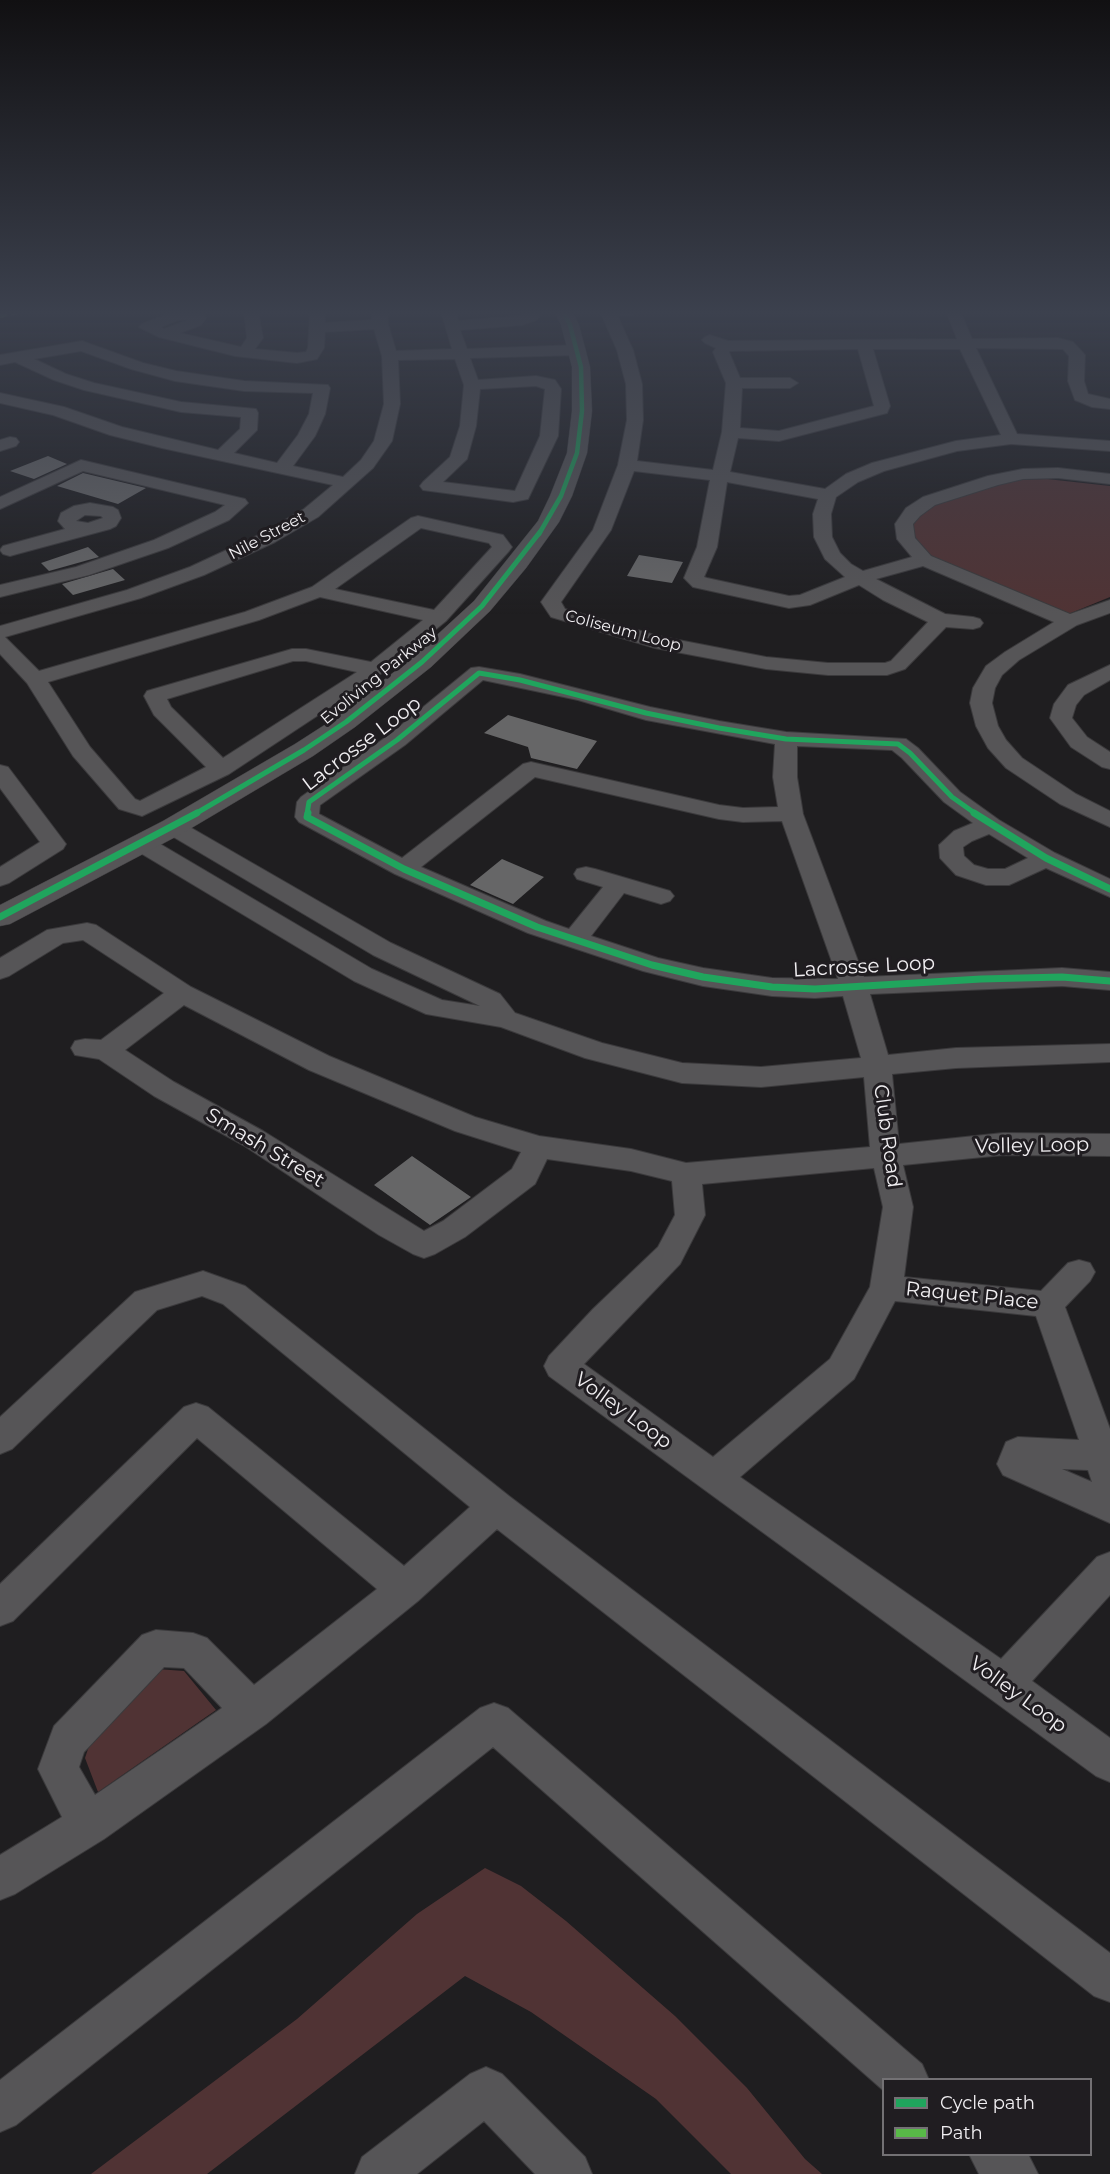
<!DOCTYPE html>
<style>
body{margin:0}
#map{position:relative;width:1110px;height:2174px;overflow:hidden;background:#1f1e20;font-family:Montserrat,sans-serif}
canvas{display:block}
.legend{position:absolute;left:882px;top:2078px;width:210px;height:78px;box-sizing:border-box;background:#201d21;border:2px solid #737174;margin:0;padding:8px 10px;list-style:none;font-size:18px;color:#f0eef1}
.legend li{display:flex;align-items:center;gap:12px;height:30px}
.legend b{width:30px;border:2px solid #737174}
</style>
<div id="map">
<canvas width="1110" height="2174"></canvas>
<ul class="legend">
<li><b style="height:8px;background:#20a55d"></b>Cycle path</li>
<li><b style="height:8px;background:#58b947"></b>Path</li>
</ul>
</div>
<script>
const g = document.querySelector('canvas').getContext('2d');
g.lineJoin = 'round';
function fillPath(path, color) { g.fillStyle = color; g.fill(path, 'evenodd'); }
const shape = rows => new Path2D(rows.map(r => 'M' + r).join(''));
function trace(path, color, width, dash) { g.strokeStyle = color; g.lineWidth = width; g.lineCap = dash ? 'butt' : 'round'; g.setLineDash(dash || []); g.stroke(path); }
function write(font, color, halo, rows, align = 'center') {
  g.font = font + ' Montserrat,sans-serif'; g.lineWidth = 6; g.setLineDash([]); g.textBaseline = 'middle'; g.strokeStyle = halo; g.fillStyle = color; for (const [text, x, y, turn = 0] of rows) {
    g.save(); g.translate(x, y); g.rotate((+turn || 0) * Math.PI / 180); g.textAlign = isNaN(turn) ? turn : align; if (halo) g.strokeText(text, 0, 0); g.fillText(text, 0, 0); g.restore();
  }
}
fillPath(shape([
 [1047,479,1110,486,1110,597,1071,613,1062,614,927,559,911,538,909,525,935,501,1012,480],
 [157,1669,184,1671,216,1710,98,1792,85,1758,92,1737],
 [485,1868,521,1886,566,1921,675,2016,747,2088,805,2159,822,2174,731,2174,656,2099,531,2012,465,1976,207,2174,91,2174,297,2019,417,1914]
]), '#503334');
fillPath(shape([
 [48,456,67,464,34,479,10,471],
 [83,473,146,488,118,504,57,486],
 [88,547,99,557,49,571,41,563],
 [639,555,683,562,672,583,627,576],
 [113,569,125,580,73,595,62,584],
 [508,715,597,741,577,769,531,758,528,747,484,733],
 [502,859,544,877,513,904,470,885],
 [412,1156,471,1197,430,1225,374,1185]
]), '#666667');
const street = shape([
 [191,311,203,315,206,318,201,325,180,333,241,347,247,338,244,311,258,311,263,338,255,349,297,353,306,352,308,348,310,311,324,311,325,323,372,320,373,311,387,311,388,324,396,351,452,349,441,311,455,311,458,321,520,316,523,315,523,311,537,311,539,317,536,320,522,325,460,330,467,349,577,345,585,350,577,355,470,358,478,380,536,376,555,380,561,389,558,436,528,499,513,502,423,490,420,486,423,482,450,457,460,426,464,385,455,359,398,360,400,404,392,441,373,468,318,517,275,542,204,575,141,598,5,637,39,671,245,612,312,587,411,518,418,516,503,535,512,547,509,551,446,621,382,673,229,774,142,816,119,809,73,756,27,683,0,654,0,626,127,590,190,567,261,534,304,509,333,485,162,448,110,435,53,415,0,403,0,393,64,407,122,427,218,450,240,429,241,417,181,412,84,390,54,380,15,362,0,365,0,355,82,341,143,363,176,371,244,381,328,385,330,388,325,414,315,436,293,466,343,477,361,460,374,441,384,404,382,356,374,329,325,332,324,348,317,359,297,363,235,356,159,337,139,327,142,324,171,313,191,311],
 [178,320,188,320,164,329,161,327,178,320],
 [81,351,131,369,175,381,244,391,313,393,309,414,298,435,277,463,234,453,257,430,258,413,256,409,181,402,94,383,66,374,34,359,81,351],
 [536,386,545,389,540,436,515,491,443,482,467,459,476,426,480,389,536,386],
 [421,528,489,543,492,547,434,610,335,589,421,528],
 [320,597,423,620,371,662,306,649,292,649,147,691,144,696,154,715,206,767,140,801,135,799,90,747,48,682,259,620,320,597],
 [293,661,306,661,357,672,223,758,171,707,167,699,293,661],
 [600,311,639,311,632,315,617,315,633,350,642,384,643,420,637,461,713,470,722,432,726,383,713,352,716,348,705,343,702,340,705,337,710,335,728,341,957,339,946,311,960,311,972,339,1058,338,1073,342,1085,355,1084,381,1088,394,1110,399,1110,409,1092,407,1075,400,1068,381,1069,356,1063,349,976,348,1017,434,1110,441,1110,451,1011,444,957,451,884,471,858,482,836,497,831,514,832,537,840,553,851,564,863,571,912,557,897,539,895,524,906,508,923,497,988,476,1023,469,1058,468,1110,474,1110,484,1058,478,1023,479,998,485,935,505,920,516,913,524,915,538,931,556,1070,614,1110,600,1110,613,1077,625,1019,660,1002,675,995,688,992,703,998,726,1006,740,1022,758,1076,794,1110,811,1110,827,1060,804,1006,768,988,748,976,726,970,703,973,688,986,666,1005,652,1054,622,923,566,876,579,945,614,973,617,980,619,983,623,980,627,973,629,946,627,905,669,887,675,828,675,766,669,655,648,551,617,541,602,593,530,618,465,627,420,626,384,617,350,600,311],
 [858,349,874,406,779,431,740,428,742,388,790,388,798,383,790,378,740,378,729,352,730,351,858,349],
 [873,349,960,349,1001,435,956,441,872,463,846,474,825,489,730,472,738,438,779,441,887,413,890,406,873,349],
 [634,471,710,480,697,547,684,578,693,587,789,608,810,605,859,585,883,600,928,622,891,661,885,663,828,663,766,657,658,636,565,609,561,602,611,530,634,471],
 [727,482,818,499,813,514,814,537,825,559,845,577,800,595,789,596,707,578,704,577,717,547,727,482],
 [10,437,16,438,19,442,16,446,0,451,0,440,10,437],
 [81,460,245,499,248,503,229,520,168,548,89,575,0,597,0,585,76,567,154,540,215,512,225,505,83,471,0,509,0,497,81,460],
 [90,503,113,507,118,510,121,518,116,526,110,529,17,554,10,556,3,554,0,550,3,546,65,529,58,521,61,513,74,506,90,503],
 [85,515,101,516,103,518,88,523,76,521,85,515],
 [1110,665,1110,680,1084,695,1076,705,1072,718,1087,737,1110,752,1110,769,1102,767,1071,747,1050,718,1054,704,1068,685,1110,665],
 [479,667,520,674,650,707,719,721,786,732,906,739,918,748,960,792,999,820,1055,853,1110,879,1110,897,1046,868,1009,885,986,885,956,875,940,858,939,845,954,831,973,823,944,802,902,758,892,750,797,746,797,777,803,814,864,977,1062,968,1110,972,1110,990,1062,986,870,994,888,1055,956,1048,1110,1044,1110,1062,956,1068,892,1074,899,1144,1003,1133,1110,1134,1110,1156,1003,1155,903,1165,913,1207,904,1277,1041,1291,1068,1263,1079,1260,1090,1263,1095,1272,1090,1281,1065,1307,1110,1429,1110,1523,1003,1475,997,1464,1006,1442,1018,1437,1079,1440,1036,1316,895,1301,854,1379,740,1477,1001,1659,1097,1557,1110,1552,1110,1595,1032,1681,1110,1738,1110,1782,1096,1776,549,1376,544,1366,549,1356,593,1309,658,1247,675,1215,672,1181,631,1171,547,1159,535,1184,465,1237,435,1254,424,1258,413,1254,379,1235,243,1145,154,1096,99,1059,75,1055,71,1048,75,1041,85,1039,101,1040,164,993,83,940,63,943,9,976,0,979,0,958,47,930,87,923,96,925,191,987,329,1056,475,1117,539,1136,631,1149,686,1163,870,1147,864,1077,761,1087,682,1083,585,1058,501,1027,426,1014,354,981,132,848,129,843,132,838,141,836,150,838,372,969,442,1000,480,1006,373,955,165,832,161,827,165,822,173,820,181,822,391,943,500,994,515,1013,602,1043,682,1063,761,1067,861,1058,843,996,815,998,772,996,703,986,643,971,528,933,395,874,299,822,295,817,297,802,301,797,389,735,471,668,479,667],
 [483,680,578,700,646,720,775,744,773,777,778,807,743,808,719,805,531,762,523,764,402,858,319,814,320,805,405,745,483,680],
 [535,777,719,819,743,822,782,821,838,979,772,978,703,968,658,958,591,936,624,893,661,904,670,901,674,896,670,891,595,869,586,867,577,869,574,874,577,879,603,887,569,929,546,921,421,867,535,777],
 [989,834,1028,858,1005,869,988,869,974,865,964,856,963,847,972,841,989,834],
 [184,1005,309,1070,455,1131,521,1152,512,1169,443,1221,424,1231,263,1131,174,1082,125,1050,184,1005],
 [874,1168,883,1207,870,1287,830,1359,713,1457,584,1364,680,1264,705,1215,702,1184,874,1168],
 [1062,1469,1088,1470,1092,1482,1062,1469],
 [0,765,8,767,66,844,63,849,9,883,0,886,0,867,40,842,0,788,0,765],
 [203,1271,245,1286,509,1496,1110,1953,1110,2002,1094,1996,497,1529,418,1601,266,1724,104,1839,15,1894,0,1900,0,1855,62,1817,38,1769,54,1726,142,1635,156,1630,193,1633,207,1638,254,1685,377,1589,197,1438,13,1621,0,1626,0,1584,184,1407,196,1403,208,1407,404,1566,470,1507,223,1304,202,1296,157,1310,12,1449,0,1454,0,1417,135,1292,203,1271],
 [164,1667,184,1668,222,1708,95,1795,79,1767,84,1752,164,1667],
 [494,1703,508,1708,922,2064,929,2080,884,2080,884,2091,493,1747,16,2125,0,2132,0,2080,480,1708,494,1703],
 [486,2067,502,2074,585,2157,592,2174,535,2174,484,2121,417,2174,355,2174,362,2157,470,2074,486,2067],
 [969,2154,1028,2154,1038,2174,979,2174,969,2154]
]);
const secondary = shape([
 [554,311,572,311,579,325,590,367,592,411,587,453,572,496,559,522,526,568,490,611,431,667,355,727,313,756,183,833,10,924,0,926,0,905,163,821,295,744,337,717,413,657,474,601,538,521,550,496,567,453,572,411,572,367,561,325,554,311]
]);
trace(street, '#3b3a3c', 2);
trace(secondary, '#3b3a3c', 1);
fillPath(street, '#565557');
fillPath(secondary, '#565557');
trace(shape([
 [0,316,24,311]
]), '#58b947', 4, [7, 4]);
trace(shape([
 [539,534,561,496,577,453,582,411,581,367,570,325,563,311]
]), '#20a55d', 4.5);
trace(shape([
 [195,814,304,750,346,722,422,662,482,606,540,532],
 [307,814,309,802,397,740,479,673,520,680,646,713,719,728,786,739,898,744,910,753,952,797,976,814]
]), '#20a55d', 5);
trace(shape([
 [308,813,307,817,404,869,537,927,652,965,703,977,772,987,815,989,981,979,1062,977,1110,981],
 [974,813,1046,858,1110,889],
 [0,917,197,813]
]), '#20a55d', 7);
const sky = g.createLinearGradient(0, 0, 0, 615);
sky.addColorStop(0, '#111012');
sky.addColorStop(0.51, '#3c414e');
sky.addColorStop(1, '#3c414e00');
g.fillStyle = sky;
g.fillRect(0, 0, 1110, 615);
write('16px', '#f0eef1', '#201d21', [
 ["Nile Street",267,536,-28],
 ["Coliseum Loop",623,631,15],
 ["Evoliving Parkway",379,676,-39]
]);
write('20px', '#f0eef1', '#201d21', [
 ["Lacrosse Loop",362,744,-37],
 ["Lacrosse Loop",864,967,-3],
 ["Club Road",887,1136,82],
 ["Volley Loop",1032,1146,-1],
 ["Smash Street",265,1148,31],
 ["Raquet Place",972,1296,6],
 ["Volley Loop",623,1411,36],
 ["Volley Loop",1018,1695,36]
]);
</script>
